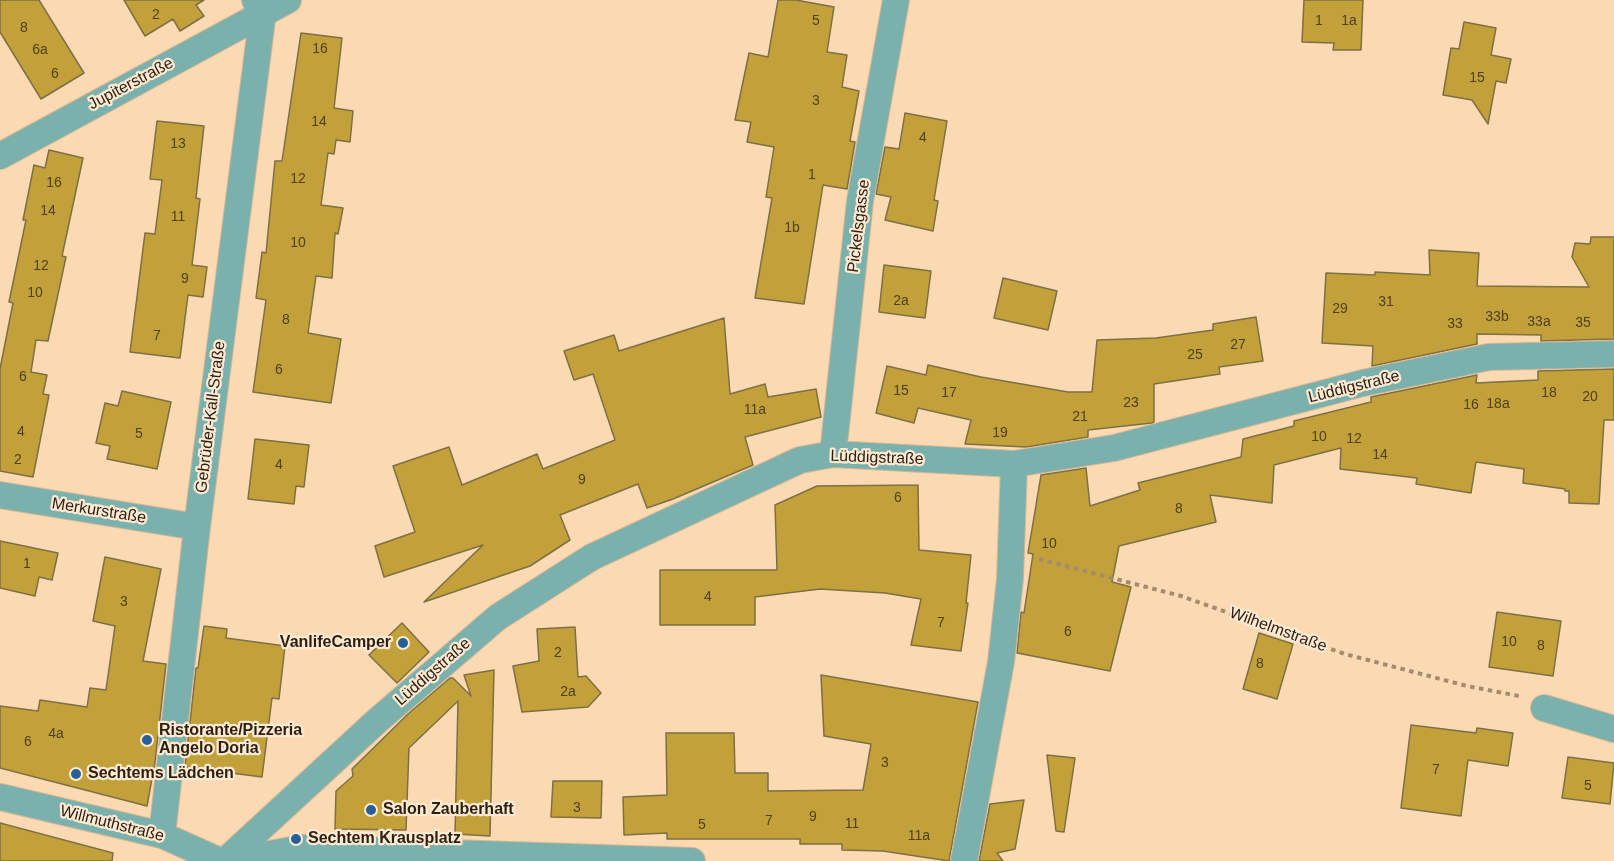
<!DOCTYPE html>
<meta charset="utf-8">
<style>
body{margin:0}
canvas{display:block;background:#fbd9b2}
</style>
<canvas width="1614" height="861"></canvas>
<script>
const g = document.querySelector('canvas').getContext('2d');
g.lineJoin = 'round';
function fillPath(path, color) { g.fillStyle = color; g.fill(path, 'evenodd'); }
const shape = rows => new Path2D(rows.map(r => 'M' + r).join(''));
function trace(path, color, width, dash) { g.strokeStyle = color; g.lineWidth = width; g.lineCap = dash ? 'butt' : 'round'; g.setLineDash(dash || []); g.stroke(path); }
function write(font, color, halo, rows, align = 'center') {
  g.font = font + ' Helvetica,sans-serif'; g.lineWidth = 4.5; g.setLineDash([]); g.textBaseline = 'middle'; g.strokeStyle = halo; g.fillStyle = color; for (const [text, x, y, turn = 0] of rows) {
    g.save(); g.translate(x, y); g.rotate((+turn || 0) * Math.PI / 180); g.textAlign = isNaN(turn) ? turn : align; if (halo) g.strokeText(text, 0, 0); g.fillText(text, 0, 0); g.restore();
  }
}
const building = shape([
 [0,0,39,0,84,73,41,99,0,32,0,0],
 [124,0,204,0,196,5,204,16,180,31,173,19,145,36,124,0],
 [778,0,796,0,834,7,827,52,847,55,842,87,859,91,850,141,855,142,847,189,823,185,804,304,755,298,772,198,766,197,774,147,747,142,751,122,735,120,749,53,768,57,778,0],
 [1304,0,1363,0,1361,50,1333,50,1334,43,1302,42,1304,0],
 [1464,22,1496,28,1491,55,1511,59,1506,83,1496,81,1488,124,1472,100,1443,95,1451,48,1459,49,1464,22],
 [301,33,342,38,334,108,353,111,350,142,336,140,334,154,328,153,321,205,343,208,338,234,335,233,332,278,316,276,308,333,341,339,331,403,253,392,266,300,256,298,262,252,266,253,275,161,282,161,301,33],
 [905,113,947,121,934,200,938,201,933,231,885,220,891,197,876,194,885,147,899,149,905,113],
 [157,121,204,126,196,198,200,199,192,265,207,267,203,297,188,295,180,358,130,352,145,233,155,234,162,180,150,179,157,121],
 [49,150,83,158,62,256,66,257,48,341,36,340,31,372,47,375,43,394,49,395,33,477,0,471,0,369,13,303,9,302,26,220,23,220,34,165,45,168,49,150],
 [1591,237,1614,237,1614,339,1541,341,1541,335,1477,334,1477,344,1372,366,1373,346,1322,343,1326,273,1375,275,1375,272,1430,275,1429,250,1479,253,1477,286,1589,287,1572,257,1575,243,1590,244,1591,237],
 [884,265,931,271,925,318,879,312,884,265],
 [1003,278,1057,291,1048,330,994,318,1003,278],
 [1256,317,1263,361,1219,367,1220,374,1154,384,1154,422,1152,423,1088,430,1088,437,1026,447,965,444,971,420,918,408,914,423,876,413,887,366,926,375,928,365,981,377,1068,392,1092,392,1097,340,1156,338,1213,330,1213,324,1256,317],
 [724,318,730,394,765,384,768,397,816,389,821,417,745,437,753,465,673,499,647,508,638,484,560,515,570,540,530,566,424,602,483,545,384,577,375,546,415,532,393,466,449,447,462,485,537,454,543,469,615,440,593,374,574,380,564,351,614,335,619,351,724,318],
 [1614,369,1614,420,1604,420,1599,504,1569,503,1569,491,1565,491,1565,489,1523,483,1524,469,1476,462,1471,493,1416,484,1417,478,1340,469,1341,448,1274,465,1272,503,1210,495,1216,522,1119,546,1112,582,1131,587,1110,671,1017,653,1021,612,1024,613,1033,554,1028,553,1041,475,1086,468,1090,506,1140,490,1138,483,1241,457,1243,439,1294,426,1294,421,1371,402,1371,397,1477,375,1476,383,1538,380,1538,371,1614,369],
 [122,391,171,402,157,469,107,459,110,446,96,443,105,403,118,406,122,391],
 [255,439,309,445,304,487,296,486,294,504,248,499,255,439],
 [918,485,919,550,971,555,966,603,968,603,961,651,911,645,921,599,885,593,820,589,755,597,755,625,660,625,660,570,777,570,775,505,817,486,918,485],
 [0,541,58,553,52,580,39,577,35,596,0,588,0,541],
 [105,557,161,569,143,661,166,664,155,762,147,806,0,768,0,706,38,711,40,700,87,707,90,688,106,690,115,626,93,621,105,557],
 [1497,612,1561,621,1553,676,1489,667,1497,612],
 [402,623,429,652,397,683,369,655,402,623],
 [204,626,227,629,226,638,285,646,279,699,272,698,262,777,185,767,196,668,198,668,204,626],
 [575,627,578,677,586,676,601,693,588,707,522,712,513,666,539,661,537,629,575,627],
 [1259,633,1293,644,1277,699,1243,689,1259,633],
 [494,670,490,836,455,834,458,701,409,748,406,830,335,829,336,791,353,776,352,769,408,714,450,678,453,678,471,696,464,675,494,670],
 [821,675,978,702,949,861,883,851,842,850,842,844,800,844,800,839,667,839,667,833,624,835,623,797,667,795,666,733,734,733,735,773,768,773,768,791,863,790,871,744,824,736,821,675],
 [1411,725,1476,733,1477,728,1513,733,1508,766,1468,760,1461,816,1401,808,1411,725],
 [1047,755,1075,758,1064,832,1056,831,1047,755],
 [1568,757,1614,763,1610,804,1562,798,1568,757],
 [553,781,602,781,601,818,551,817,553,781],
 [1024,800,1015,849,997,853,1003,861,979,861,990,804,1024,800],
 [0,823,113,853,112,861,0,861,0,823]
]);
fillPath(building, '#c2a13a');
trace(building, '#7e6f44', 1.5);
const street = shape([
 [0,156,288,0],
 [833,454,860,201,896,0],
 [0,495,197,527],
 [1544,708,1614,729],
 [0,797,162,835,220,861],
 [162,835,197,527,263,12,255,0],
 [225,861,378,720,498,617,592,557,800,460,833,454,1014,464,1114,448,1363,383,1489,357,1614,354],
 [232,861,302,848,692,861],
 [964,861,1001,662,1010,579,1014,464]
]);
trace(street, '#d6b895', 28);
trace(shape([
 [1039,559,1181,596,1345,654,1467,686,1519,696]
]), '#a48b6e', 4, [4.5, 4.5]);
trace(street, '#7bb1ad', 26);
for (const [x, y, r, color] of [
 [403,643,6,"#276098"],
 [147,740,6,"#276098"],
 [76,774,6,"#276098"],
 [371,810,6,"#276098"],
 [296,839,6,"#276098"]
]) { const dot = new Path2D(); dot.arc(x, y, r, 0, 2 * Math.PI); g.fillStyle = color; g.fill(dot); trace(dot, '#fee9d2', 2); }
write('14px', '#51401a', null, [
 ["2",156,15],
 ["5",816,21],
 ["1",1319,21],
 ["1a",1349,21],
 ["8",24,28],
 ["16",320,49],
 ["6a",40,50],
 ["6",55,74],
 ["15",1477,78],
 ["3",816,101],
 ["14",319,122],
 ["4",923,138],
 ["13",178,144],
 ["1",812,175],
 ["12",298,179],
 ["16",54,183],
 ["14",48,211],
 ["11",178,217],
 ["1b",792,228],
 ["10",298,243],
 ["12",41,266],
 ["9",185,279],
 ["10",35,293],
 ["2a",901,301],
 ["31",1386,302],
 ["29",1340,309],
 ["33b",1497,317],
 ["8",286,320],
 ["33a",1539,322],
 ["35",1583,323],
 ["33",1455,324],
 ["7",157,336],
 ["27",1238,345],
 ["25",1195,355],
 ["6",279,370],
 ["6",23,377],
 ["15",901,391],
 ["17",949,393],
 ["18",1549,393],
 ["20",1590,397],
 ["23",1131,403],
 ["18a",1498,404],
 ["16",1471,405],
 ["11a",755,410],
 ["21",1080,417],
 ["4",21,432],
 ["19",1000,433],
 ["5",139,434],
 ["10",1319,437],
 ["12",1354,439],
 ["14",1380,455],
 ["2",18,460],
 ["4",279,465],
 ["9",582,480],
 ["6",898,498],
 ["8",1179,509],
 ["10",1049,544],
 ["1",27,564],
 ["4",708,597],
 ["3",124,602],
 ["7",941,623],
 ["6",1068,632],
 ["10",1509,642],
 ["8",1541,646],
 ["2",558,653],
 ["8",1260,664],
 ["2a",568,692],
 ["4a",56,734],
 ["6",28,742],
 ["3",885,763],
 ["7",1436,770],
 ["5",1588,786],
 ["3",577,808],
 ["9",813,817],
 ["7",769,821],
 ["11",852,824],
 ["5",702,825],
 ["11a",919,836]
]);
write('16px', '#2b1f10', '#fee9d2', [
 ["Jupiterstraße",131,84,-28],
 ["Pickelsgasse",859,226,-83],
 ["Lüddigstraße",1354,387,-14],
 ["Gebrüder-Kall-Straße",211,417,-83],
 ["Lüddigstraße",877,458,2],
 ["Merkurstraße",99,511,9],
 ["Wilhelmstraße",1278,630,20],
 ["Lüddigstraße",433,672,-41],
 ["Willmuthstraße",112,824,14]
]);
write('bold 16px', '#2b1f10', '#fee9d2', [
 ["VanlifeCamper",391,643,"right"],
 ["Ristorante/Pizzeria",159,731],
 ["Angelo Doria",159,749],
 ["Sechtems Lädchen",88,774],
 ["Salon Zauberhaft",383,810],
 ["Sechtem Krausplatz",308,839]
], 'left');
</script>
